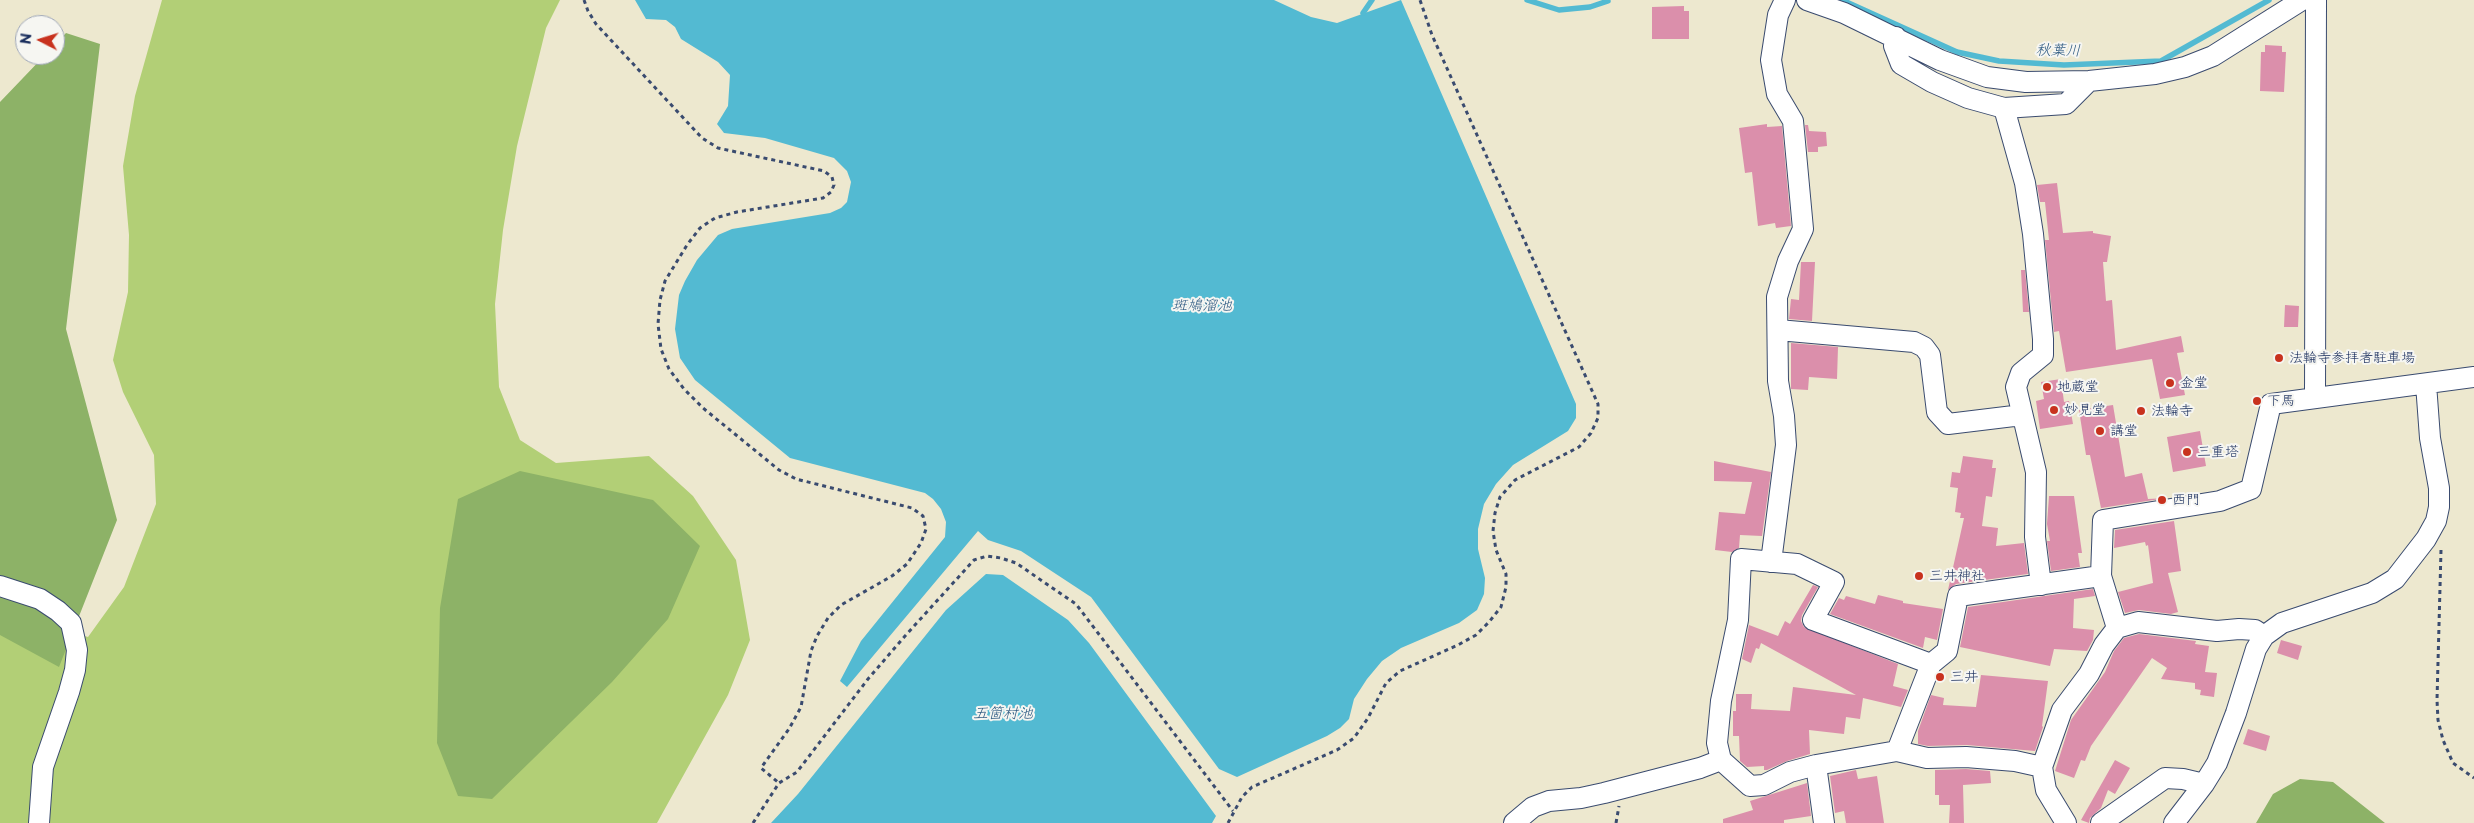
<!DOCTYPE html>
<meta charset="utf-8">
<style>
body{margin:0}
#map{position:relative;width:2474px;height:823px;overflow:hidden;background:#ede8cf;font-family:"Playpen Sans",sans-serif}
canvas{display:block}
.north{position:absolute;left:15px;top:15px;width:50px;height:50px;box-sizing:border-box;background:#f6f6f2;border:1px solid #9ea6b7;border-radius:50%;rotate:275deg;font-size:14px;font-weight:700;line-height:20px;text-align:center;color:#1b2f5e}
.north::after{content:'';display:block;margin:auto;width:18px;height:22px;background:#c8321e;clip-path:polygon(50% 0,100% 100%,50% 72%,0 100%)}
</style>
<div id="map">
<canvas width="2474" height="823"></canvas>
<div class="north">N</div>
</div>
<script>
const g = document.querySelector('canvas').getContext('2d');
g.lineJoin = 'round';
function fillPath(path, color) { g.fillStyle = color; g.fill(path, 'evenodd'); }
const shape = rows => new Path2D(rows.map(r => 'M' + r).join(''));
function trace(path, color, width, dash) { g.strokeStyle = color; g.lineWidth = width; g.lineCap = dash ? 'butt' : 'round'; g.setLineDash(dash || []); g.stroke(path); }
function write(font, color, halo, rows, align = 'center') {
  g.font = font + ' "Playpen Sans","Klee One",sans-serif'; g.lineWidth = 4; g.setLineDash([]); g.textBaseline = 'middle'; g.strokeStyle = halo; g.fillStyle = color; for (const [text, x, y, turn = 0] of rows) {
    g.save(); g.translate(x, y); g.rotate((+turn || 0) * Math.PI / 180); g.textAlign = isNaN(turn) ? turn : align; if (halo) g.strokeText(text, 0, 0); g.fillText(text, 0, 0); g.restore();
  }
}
fillPath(shape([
 [162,0,560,0,546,28,517,146,503,230,495,304,499,387,520,440,556,463,649,456,693,496,736,560,750,640,728,695,657,823,0,823,0,609,88,637,124,587,156,504,154,455,123,392,113,360,128,292,129,235,123,166,135,96]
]), '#b2cf76');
fillPath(shape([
 [66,33,100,44,66,329,117,520,59,667,0,635,0,102,45,55,55,55,55,45],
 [520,471,653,500,700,546,668,619,612,682,492,799,458,796,437,743,440,608,458,499],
 [2300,779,2333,782,2385,823,2256,823,2273,794]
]), '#8db267');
fillPath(shape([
 [635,0,1274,0,1311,17,1337,23,1401,0,1576,404,1576,418,1568,431,1513,465,1496,484,1484,504,1478,529,1478,549,1485,578,1484,594,1477,610,1459,623,1401,648,1382,661,1367,679,1354,699,1349,719,1340,728,1327,736,1237,777,1219,769,1091,597,1021,551,988,540,978,531,847,687,840,681,861,641,945,537,946,522,941,509,933,499,925,493,790,458,695,380,680,358,675,329,679,295,685,281,697,260,718,235,732,229,830,213,841,208,847,202,851,182,847,171,834,158,765,138,724,133,717,124,728,106,730,75,718,62,681,39,675,27,666,20,646,19],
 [986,574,1003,575,1068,620,1089,643,1216,816,1212,823,771,823,798,794,946,610]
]), '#53bad2');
trace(shape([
 [1527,0,1559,10,1590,7,1608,1],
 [1842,0,1957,52,1999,61,2064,65,2161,61,2269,0],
 [1363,13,1372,0]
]), '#53bad2', 5.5);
fillPath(shape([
 [1684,6,1684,11,1689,11,1689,39,1652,39,1652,7],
 [2265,45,2282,46,2282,52,2286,52,2284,92,2260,91,2261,52,2265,52],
 [1767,124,1767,127,1782,126,1791,226,1776,228,1775,223,1758,226,1752,172,1745,173,1739,128],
 [1805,125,1808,125,1809,131,1826,132,1827,146,1818,147,1818,152,1808,152],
 [2057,183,2063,233,2093,231,2093,233,2111,236,2107,262,2103,262,2106,301,2112,300,2116,350,2181,336,2184,352,2177,353,2185,395,2160,399,2152,359,2066,372,2059,331,2054,332,2045,240,2049,240,2045,202,2040,202,2037,185],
 [1801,262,1815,262,1812,321,1789,319,1791,299,1799,300],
 [2021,270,2025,270,2029,312,2023,312],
 [2285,305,2299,306,2298,327,2284,327],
 [1791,343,1838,347,1837,379,1809,377,1808,390,1791,389],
 [2061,379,2064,402,2069,401,2073,424,2040,429,2036,401,2044,399,2041,382],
 [2113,405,2125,477,2142,473,2148,499,2167,498,2101,508,2090,455,2086,455,2079,410],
 [2200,431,2206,466,2173,472,2167,437],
 [1963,456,1993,460,1992,468,1996,468,1992,497,1986,496,1982,526,1998,528,1996,546,2024,543,2028,574,1956,584,1948,590,1964,518,1960,518,1961,513,1955,512,1958,488,1950,487,1952,472,1960,473],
 [1714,461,1771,472,1762,536,1740,535,1739,548,1732,552,1715,550,1719,512,1745,514,1752,482,1714,481],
 [2049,496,2074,496,2082,553,2078,553,2080,567,2051,571,2047,541,2050,541,2047,524],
 [2174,521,2181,571,2168,573,2178,612,2171,614,2139,610,2125,613,2118,592,2153,583,2148,545,2146,546,2145,542,2114,548,2115,530],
 [1813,585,1818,587,1802,615,1801,621,1804,627,1898,664,1893,686,1908,690,1901,707,1863,698,1860,719,1846,717,1844,734,1809,730,1810,754,1787,761,1767,770,1764,770,1764,766,1747,767,1740,761,1739,736,1733,736,1733,711,1736,711,1736,694,1752,694,1751,709,1790,711,1793,687,1856,695,1761,643,1759,649,1756,648,1751,663,1742,659,1749,625,1778,636,1785,621,1790,624],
 [2093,589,2095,596,2074,599,2073,628,2094,630,2093,640,2087,651,2054,649,2050,666,1960,647,1968,607],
 [1878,595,1903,601,1903,603,1943,609,1937,640,1925,637,1923,648,1830,614,1839,598,1844,600,1846,596,1875,604],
 [2139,634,2196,641,2195,644,2209,646,2205,672,2217,673,2214,697,2200,695,2201,690,2195,689,2195,683,2161,679,2167,668,2152,658,2091,746,2085,761,2081,760,2074,778,2055,771,2071,720,2105,672,2114,651,2124,638],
 [2281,640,2302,646,2298,660,2277,653],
 [1981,675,2048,681,2042,726,2043,727,2035,751,1967,745,1928,746,1918,744,1918,731,1931,695,1944,698,1943,705,1976,707],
 [2248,729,2270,736,2266,751,2243,744],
 [2115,760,2130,768,2115,794,2108,790,2101,808,2090,818,2089,823,2081,820],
 [1966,769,1990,771,1991,783,1963,785,1964,823,1949,823,1950,805,1939,805,1939,795,1935,795,1935,770],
 [1856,770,1858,779,1877,776,1884,823,1846,823,1844,811,1835,813,1830,776],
 [1807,783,1811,816,1784,820,1784,823,1723,823,1723,819,1753,810,1750,801]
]), '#db8fab');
const minor = shape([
 [1807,0,1844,13,1940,60,1987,77,2026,82,2089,81,2155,74,2185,67,2213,56,2302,0],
 [1896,37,1894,46,1901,64,1932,82,1968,98,2004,108,2066,104,2089,81],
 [2004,108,2025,183,2033,234,2043,339,2043,355,2021,373,2016,387,2036,472,2035,537,2041,585],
 [1778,330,1914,342,1924,347,1930,355,1937,412,1948,424,2022,415],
 [2315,396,2316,0],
 [1771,562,1786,445,1784,416,1778,381,1777,297,1788,261,1803,229,1793,121,1777,94,1771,60,1778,15,1785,0],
 [2101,576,2117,628],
 [0,586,40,599,58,611,71,623,77,650,75,670,69,692,43,767,39,823],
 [1897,751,1927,758,1966,757,2015,761,2042,767],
 [1816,765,1790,772,1764,785,1750,786,1721,760,1717,743,1721,701,1738,620,1741,559,1797,564,1834,582,1813,620,1931,664],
 [1514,823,1533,807,1549,801,1581,798,1604,793,1700,768,1721,760],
 [1824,823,1816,765,1897,751,1931,664,1947,651,1958,596,2101,576,2103,520,2220,501,2251,489,2271,404,2474,377],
 [2066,823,2046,790,2042,767,2062,710,2089,674,2104,645,2117,628,2138,622,2217,631,2239,629,2255,630,2264,636],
 [2101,823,2165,778,2183,779,2204,784],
 [2174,823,2204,784,2217,763,2236,713,2256,649,2264,636,2282,623,2372,593,2395,579,2426,539,2436,521,2439,507,2439,488,2430,438,2426,384]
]);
trace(minor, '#3a4b6f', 22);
trace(shape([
 [584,0,588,11,596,24,702,138,718,148,824,171,832,177,834,185,831,192,823,198,737,212,715,218,700,228,687,245,665,281,660,300,658,324,661,349,669,369,684,389,703,408,779,470,796,479,912,508,923,516,926,529,921,543,907,564,892,576,841,605,828,618,817,636,811,651,801,707,789,729,761,768,779,783],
 [2441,550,2437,700,2438,720,2443,740,2453,763,2474,778],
 [753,823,779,783,797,772,868,679,905,636,974,560,987,556,1001,558,1016,563,1076,604,1233,811],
 [1228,823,1242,797,1252,787,1337,750,1354,738,1368,718,1386,683,1400,671,1458,645,1476,635,1489,622,1501,607,1506,587,1506,574,1496,550,1493,531,1495,513,1500,497,1515,480,1579,447,1591,433,1598,418,1598,404,1432,35,1420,0],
 [1616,823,1619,806]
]), '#3a4b6f', 3, [4, 4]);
trace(minor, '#fff', 20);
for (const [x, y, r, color] of [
 [2279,358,5,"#c8321e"],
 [2170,383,5,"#c8321e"],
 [2047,387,5,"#c8321e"],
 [2257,401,5,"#c8321e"],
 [2054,410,5,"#c8321e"],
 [2141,411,5,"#c8321e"],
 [2100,431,5,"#c8321e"],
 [2187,452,5,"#c8321e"],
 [2162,500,5,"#c8321e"],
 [1919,576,5,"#c8321e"],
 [1940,677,5,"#c8321e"]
]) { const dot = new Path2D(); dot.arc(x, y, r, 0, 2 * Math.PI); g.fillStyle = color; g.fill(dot); trace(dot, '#f6f6f2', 2); }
write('14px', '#1b2f5e', '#f6f6f2', [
 ["法輪寺参拝者駐車場",2289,358],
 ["金堂",2180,383],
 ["地蔵堂",2057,387],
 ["下馬",2267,401],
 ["妙見堂",2064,410],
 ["法輪寺",2151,411],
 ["講堂",2110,431],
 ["三重塔",2197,452],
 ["西門",2172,500],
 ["三井神社",1929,576],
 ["三井",1950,677]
], 'left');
write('italic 15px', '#2c5981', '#f6f6f2', [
 ["秋葉川",2058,51,1],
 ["斑鳩溜池",1202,306],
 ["五箇村池",1003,714]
]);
</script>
